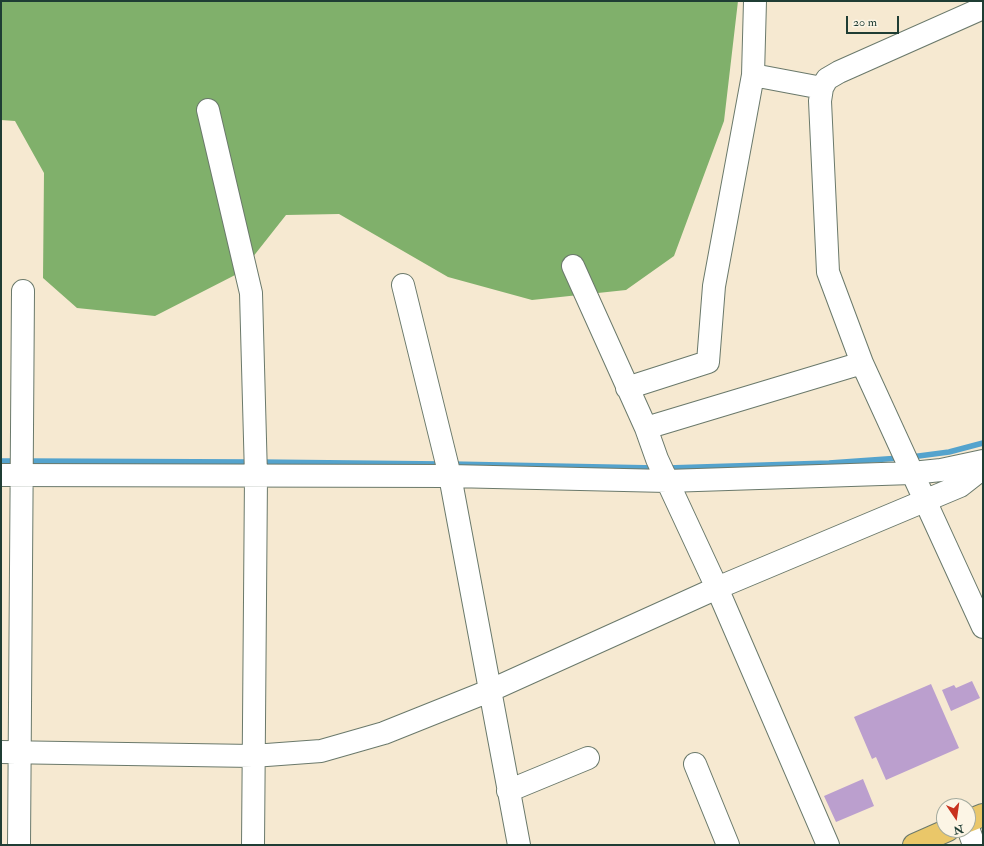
<!DOCTYPE html>
<style>
body{margin:0}
#map{position:relative;width:984px;height:846px;overflow:hidden;background:#f6e9d1;font-family:"IM FELL Double Pica",serif}
canvas{display:block}
.frame{position:absolute;inset:0;border:2px solid #1f3d34;pointer-events:none}
.north{position:absolute;left:936px;top:798px;width:40px;height:40px;box-sizing:border-box;background:#fcf5e5;border:1px solid #a4ab9e;border-radius:50%;rotate:167deg;font-size:11px;font-weight:700;line-height:16px;text-align:center;color:#1f3d34}
.north::after{content:'';display:block;margin:auto;width:14px;height:18px;background:#c8321e;clip-path:polygon(50% 0,100% 100%,50% 72%,0 100%)}
.scale{position:absolute;left:846px;top:16px;width:53px;height:18px;box-sizing:border-box;border:2px solid #1f3d34;border-top:0;padding-left:5px;font-size:12px;line-height:14px;white-space:nowrap;color:#1f3d34;-webkit-text-stroke:3px #fcf5e5;paint-order:stroke}
</style>
<div id="map">
<canvas width="984" height="846"></canvas>
<div class="frame"></div>
<div class="north">N</div>
<div class="scale">20 m</div>
</div>
<script>
const g = document.querySelector('canvas').getContext('2d');
g.lineJoin = 'round';
function fillPath(path, color) { g.fillStyle = color; g.fill(path, 'evenodd'); }
const shape = rows => new Path2D(rows.map(r => 'M' + r).join(''));
function trace(path, color, width, dash) { g.strokeStyle = color; g.lineWidth = width; g.lineCap = dash ? 'butt' : 'round'; g.setLineDash(dash || []); g.stroke(path); }
fillPath(shape([
 [1,1,738,1,724,121,674,256,626,290,532,300,448,277,339,214,286,215,241,272,155,316,77,308,43,278,44,173,15,121,1,120]
]), '#80b06b');
trace(shape([
 [911,457,949,452,983,443],
 [1,461,17,461],
 [25,461,251,462],
 [259,462,443,464],
 [451,464,657,468],
 [667,468,829,463,900,458]
]), '#54a3cd', 5.5);
fillPath(shape([
 [972,681,980,698,951,711,942,690,954,685,956,688],
 [931,684,959,748,886,780,876,757,872,759,854,717],
 [863,779,874,806,836,822,824,796]
]), '#bb9fce');
const minor = shape([
 [983,8,839,72,827,79,822,88,820,101,828,272,862,363,983,627],
 [753,75,822,88],
 [208,110,251,293,256,476,253,845],
 [573,266,646,428,657,459,717,588,828,845],
 [403,285,450,476,519,845],
 [627,388,708,362,714,286,753,75,755,1],
 [646,428,862,363],
 [1,475,450,476,667,481,912,473,941,470,983,461],
 [1,752,253,756,321,751,384,733,489,691,717,588,960,486,983,468],
 [695,764,728,845],
 [508,791,588,758],
 [968,828,974,845],
 [19,845,23,291]
]);
const highway = shape([
 [968,821,983,815],
 [914,845,948,830]
]);
trace(minor, '#6a796b', 24);
trace(highway, '#6a796b', 24);
trace(minor, '#fff', 22);
trace(highway, '#eac769', 22);
</script>
